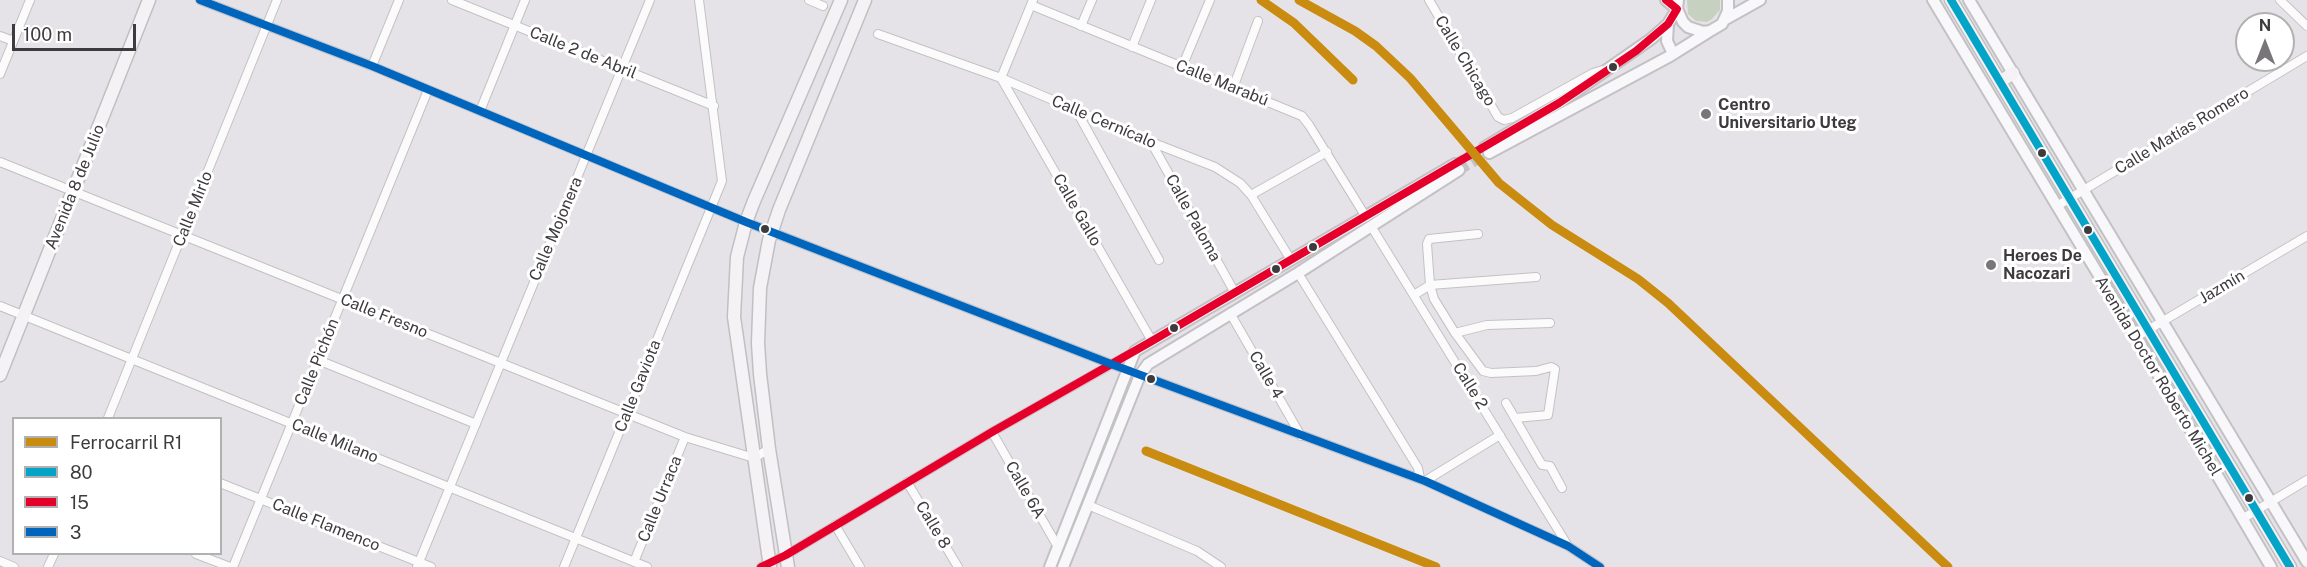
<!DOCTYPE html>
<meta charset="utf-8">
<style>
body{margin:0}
#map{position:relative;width:2307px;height:567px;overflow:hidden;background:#e6e3e8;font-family:"Public Sans",sans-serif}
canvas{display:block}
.legend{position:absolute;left:12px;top:417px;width:210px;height:138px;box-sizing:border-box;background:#fff;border:2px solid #b2b1b2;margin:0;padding:8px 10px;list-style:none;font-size:18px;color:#3e3b3f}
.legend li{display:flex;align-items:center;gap:12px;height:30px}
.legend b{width:30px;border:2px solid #b2b1b2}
.north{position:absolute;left:2235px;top:12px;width:60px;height:60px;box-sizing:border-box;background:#fff;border:2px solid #b2b1b2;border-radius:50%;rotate:0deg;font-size:16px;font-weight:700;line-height:24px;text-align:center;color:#3e3b3f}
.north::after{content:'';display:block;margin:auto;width:21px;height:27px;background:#79767a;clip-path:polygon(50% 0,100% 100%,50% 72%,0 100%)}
.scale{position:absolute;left:12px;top:24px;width:124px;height:27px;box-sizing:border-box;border:3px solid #3e3b3f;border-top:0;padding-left:8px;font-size:18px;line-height:21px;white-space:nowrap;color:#3e3b3f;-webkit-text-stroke:4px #fff;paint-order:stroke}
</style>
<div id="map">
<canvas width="2307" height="567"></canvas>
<ul class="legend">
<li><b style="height:8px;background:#c98b10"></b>Ferrocarril R1</li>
<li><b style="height:8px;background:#03a4c7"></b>80</li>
<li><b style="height:8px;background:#e4002b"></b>15</li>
<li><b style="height:8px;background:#0065bd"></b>3</li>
</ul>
<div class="north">N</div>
<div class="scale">100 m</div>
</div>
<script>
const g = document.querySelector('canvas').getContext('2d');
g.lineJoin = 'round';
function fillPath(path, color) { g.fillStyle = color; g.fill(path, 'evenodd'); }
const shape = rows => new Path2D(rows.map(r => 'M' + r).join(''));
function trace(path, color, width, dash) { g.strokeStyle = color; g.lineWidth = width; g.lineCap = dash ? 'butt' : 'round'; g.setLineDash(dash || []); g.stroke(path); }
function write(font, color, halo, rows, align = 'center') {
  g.font = font + ' "Public Sans",sans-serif'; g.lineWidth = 6; g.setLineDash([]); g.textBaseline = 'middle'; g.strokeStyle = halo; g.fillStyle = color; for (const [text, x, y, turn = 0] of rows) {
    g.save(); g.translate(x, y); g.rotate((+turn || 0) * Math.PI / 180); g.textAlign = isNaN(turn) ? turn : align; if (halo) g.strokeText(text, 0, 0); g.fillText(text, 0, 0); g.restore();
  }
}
fillPath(shape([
 [1687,0,1720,0,1720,10,1712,19,1707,22,1696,21,1688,14]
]), '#c6d2bf');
trace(shape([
 [1455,164,1485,147],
 [1459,170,1489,153]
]), '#c4c1c6', 10, [10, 5]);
const street = shape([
 [200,0,372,66,746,222,1111,364,1425,481,1568,546,1600,567],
 [452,0,714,106],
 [809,0,823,6],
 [1033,0,1001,78,1152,341],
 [1429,0,1498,117,1504,120,1512,118,1593,73,1603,70],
 [2280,0,2307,26],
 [1031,5,1302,116,1309,125,1366,217],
 [1081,26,1092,0],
 [878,34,1001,78,1151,142,1215,167,1240,183,1251,195,1291,260],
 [0,36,13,41],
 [1132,47,1151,0],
 [372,66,399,0],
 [1182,67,1210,0],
 [0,74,30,0],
 [1233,88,1258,21],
 [1076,110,1159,260],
 [480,111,525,0],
 [1151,142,1235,293],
 [0,162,685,437,754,458,769,449],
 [1251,195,1327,152],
 [2057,206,2307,56],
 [1371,226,1568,546],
 [1478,234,1429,239,1427,244,1430,285,1434,299,1455,333,1483,371,1491,373,1536,371,1551,367,1555,369,1548,415,1515,418],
 [1298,273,1418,468,1420,479],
 [1414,295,1430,285,1536,277],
 [0,306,647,567],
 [1230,313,1301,436],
 [1455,333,1487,325,1550,323],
 [2136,337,2307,236],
 [318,360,476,424],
 [1506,403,1542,465,1550,466,1562,488],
 [108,418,277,0],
 [992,432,1058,547],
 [1425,481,1500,435],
 [907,482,958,567],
 [220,483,431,567],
 [1088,505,1197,551,1221,567],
 [2242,519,2307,480],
 [835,525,860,567],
 [196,554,230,567],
 [0,561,14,567],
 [634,562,685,437],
 [48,567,54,554],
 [233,567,428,90],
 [417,567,650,0],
 [564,567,722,181,699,0],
 [761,567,786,555,992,432,1135,351]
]);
const secondary = shape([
 [1678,0,1677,9,1683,22,1688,27,1703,32,1710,31,1722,24,1728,11,1728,0],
 [1933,0,2136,337,2271,567],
 [1969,0,2307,562],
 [1726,19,1760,0],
 [1668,24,1667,41,1673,54],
 [1485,147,1559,103,1651,39,1668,24,1677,9,1666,0],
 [1489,153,1670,56,1710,31],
 [1050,567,1135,351,1455,164],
 [1063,567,1140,375,1148,364,1298,273,1459,170]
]);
const primary = shape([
 [1951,0,2290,567],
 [2000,82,2013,73],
 [0,375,149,0],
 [770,567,734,317,737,257,746,222,754,201,841,0],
 [788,567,769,449,760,374,758,343,760,288,769,240,779,210,865,0]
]);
trace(street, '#c4c1c5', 10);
trace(secondary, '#c4c1c5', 14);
trace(primary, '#c1bfc2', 15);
trace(street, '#fbfbfc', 8);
trace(secondary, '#f8f7f9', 10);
trace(primary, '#f5f2f6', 12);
trace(shape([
 [1951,0,2290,567]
]), '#03a4c7', 8);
trace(shape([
 [761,567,786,555,992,432,1152,341,1559,103,1636,51,1668,24,1677,9,1666,0]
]), '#e4002b', 8);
trace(shape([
 [200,0,372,66,746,222,1111,364,1425,481,1568,546,1600,567]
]), '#0065bd', 8);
trace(shape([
 [1261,0,1294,23,1353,80],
 [1299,0,1355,31,1376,46,1410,78,1499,183,1552,225,1638,279,1668,303,1948,567],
 [1146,451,1436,567]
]), '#c98b10', 9);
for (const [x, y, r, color] of [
 [1613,67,5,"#3e3b3f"],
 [1706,114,6,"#79767a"],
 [2042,153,5,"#3e3b3f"],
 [765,229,5,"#3e3b3f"],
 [2088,230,5,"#3e3b3f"],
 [1313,247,5,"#3e3b3f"],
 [1991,265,6,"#79767a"],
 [1276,269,5,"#3e3b3f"],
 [1174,328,5,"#3e3b3f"],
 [1151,379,5,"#3e3b3f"],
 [2249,498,5,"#3e3b3f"]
]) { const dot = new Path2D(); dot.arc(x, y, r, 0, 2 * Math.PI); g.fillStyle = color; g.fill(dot); trace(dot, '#fff', 2); }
write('16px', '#3e3b3f', '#fff', [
 ["Calle 2 de Abril",583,53,22],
 ["Calle Chicago",1465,61,59],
 ["Calle Marabú",1222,83,22],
 ["Calle Cernícalo",1104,122,23],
 ["Calle Matías Romero",2182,131,-31],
 ["Avenida 8 de Julio",75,187,-68],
 ["Calle Mirlo",193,209,-68],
 ["Calle Gallo",1077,210,60],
 ["Calle Paloma",1193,218,61],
 ["Calle Mojonera",556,229,-67],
 ["Jazmín",2222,287,-31],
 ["Calle Fresno",384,316,22],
 ["Calle Pichón",317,362,-68],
 ["Calle 4",1266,375,60],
 ["Avenida Doctor Roberto Michel",2158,376,59],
 ["Calle Gaviota",638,386,-68],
 ["Calle 2",1470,386,58],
 ["Calle Milano",335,441,22],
 ["Calle 6A",1025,490,60],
 ["Calle Urraca",660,499,-68],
 ["Calle Flamenco",326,525,22],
 ["Calle 8",933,525,59]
]);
write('bold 16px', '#3e3b3f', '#fff', [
 ["Centro",1718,105],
 ["Universitario Uteg",1718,123],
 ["Heroes De",2003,256],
 ["Nacozari",2003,274]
], 'left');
</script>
